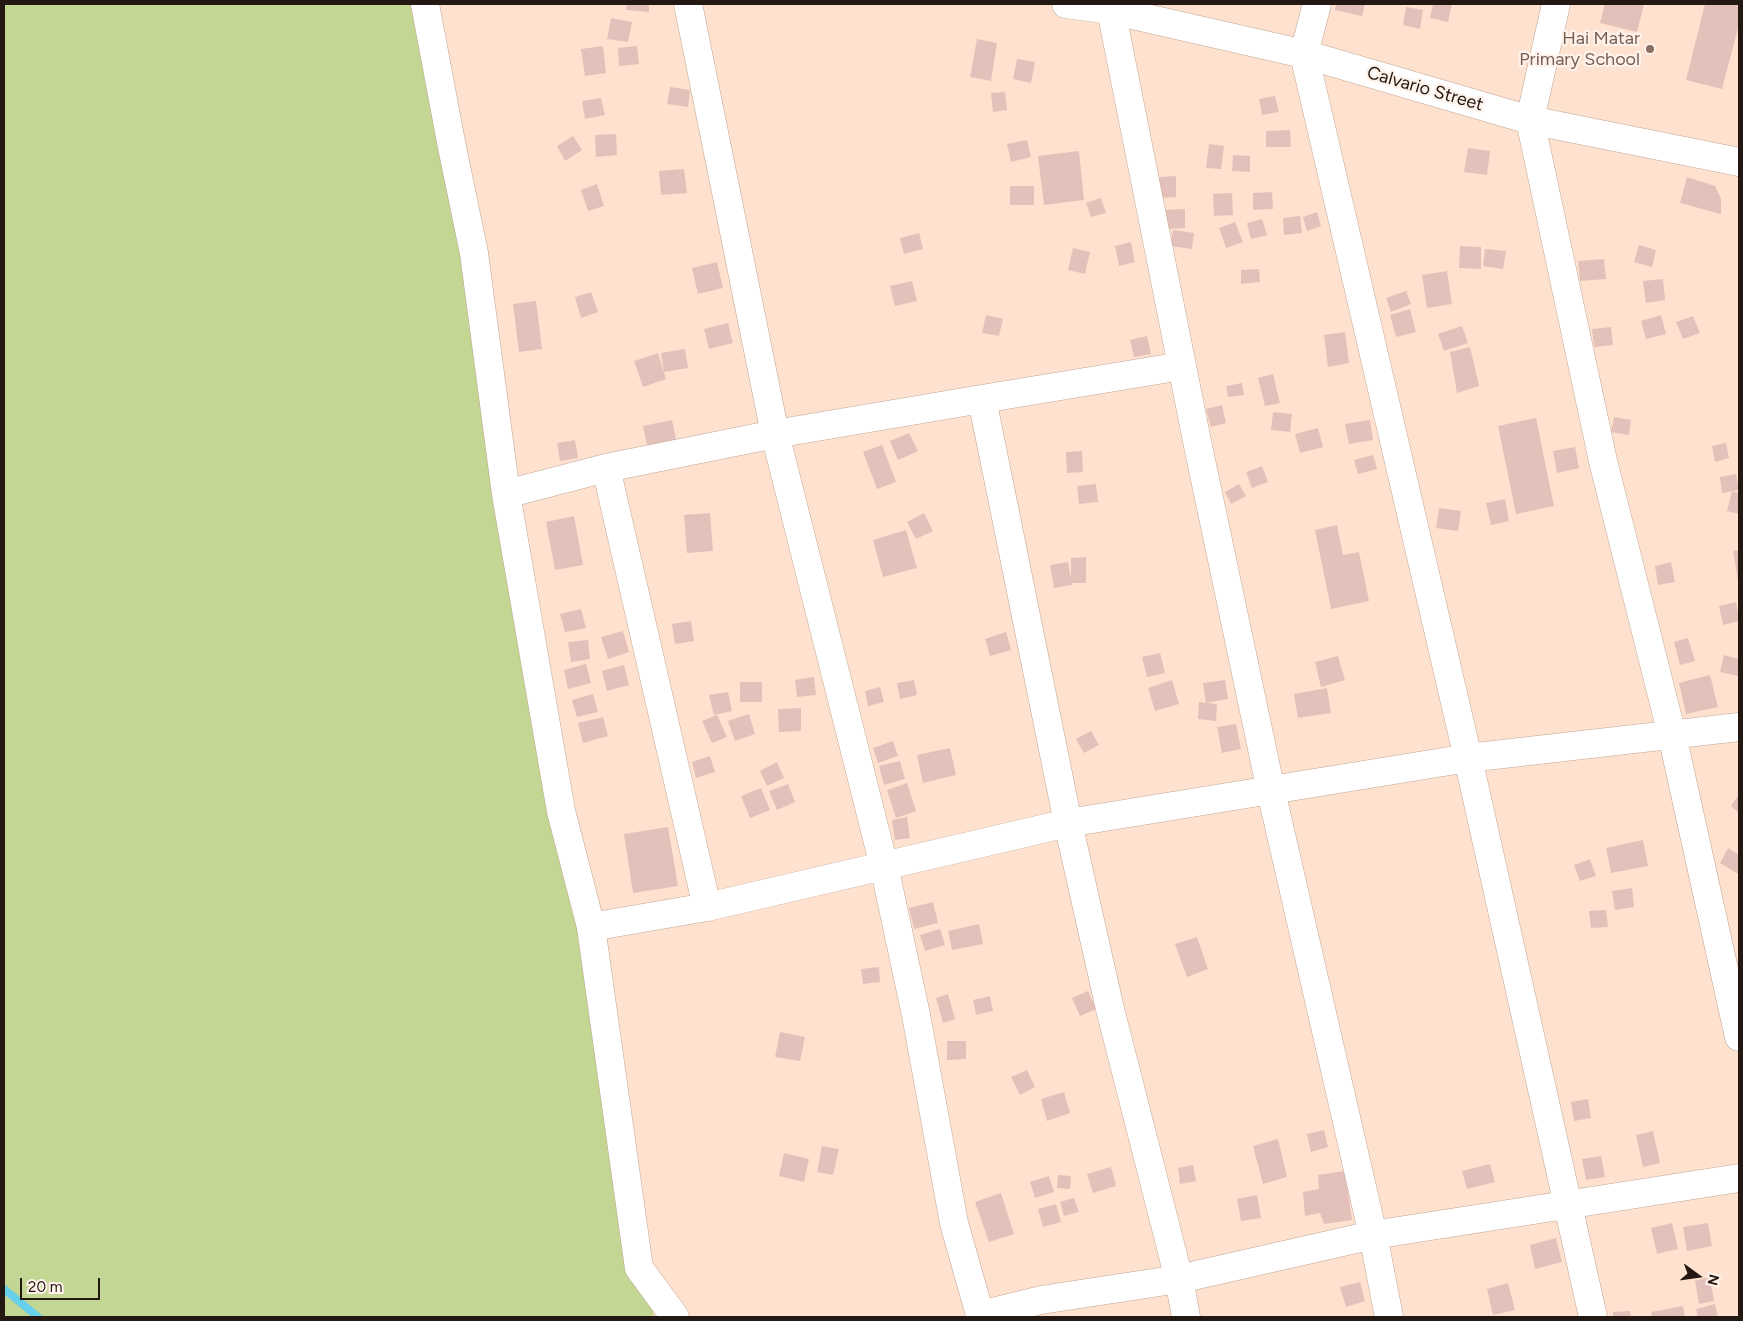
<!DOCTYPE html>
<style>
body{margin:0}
#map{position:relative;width:1743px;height:1321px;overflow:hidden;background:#fee1ce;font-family:Figtree,sans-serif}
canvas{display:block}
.frame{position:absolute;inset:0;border:5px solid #231912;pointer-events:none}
.north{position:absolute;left:1673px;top:1251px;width:50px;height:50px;-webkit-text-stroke:4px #fef2ea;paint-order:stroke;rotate:104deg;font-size:14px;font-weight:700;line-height:20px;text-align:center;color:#231912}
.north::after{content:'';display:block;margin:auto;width:18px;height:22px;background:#231912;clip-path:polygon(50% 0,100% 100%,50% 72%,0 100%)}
.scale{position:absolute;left:20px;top:1278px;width:80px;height:22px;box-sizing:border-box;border:2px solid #231912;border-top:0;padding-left:6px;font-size:15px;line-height:18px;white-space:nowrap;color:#231912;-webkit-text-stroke:4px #fef2ea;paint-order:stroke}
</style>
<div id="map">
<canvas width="1743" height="1321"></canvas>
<div class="frame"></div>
<div class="north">N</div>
<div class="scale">20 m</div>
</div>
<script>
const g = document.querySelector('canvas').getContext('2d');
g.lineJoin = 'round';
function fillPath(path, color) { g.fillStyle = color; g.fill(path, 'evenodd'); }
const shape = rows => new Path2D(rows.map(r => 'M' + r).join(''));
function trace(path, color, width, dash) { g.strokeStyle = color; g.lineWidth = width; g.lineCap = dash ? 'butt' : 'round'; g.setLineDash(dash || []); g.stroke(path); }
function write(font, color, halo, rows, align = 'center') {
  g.font = font + ' Figtree,sans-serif'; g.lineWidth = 4.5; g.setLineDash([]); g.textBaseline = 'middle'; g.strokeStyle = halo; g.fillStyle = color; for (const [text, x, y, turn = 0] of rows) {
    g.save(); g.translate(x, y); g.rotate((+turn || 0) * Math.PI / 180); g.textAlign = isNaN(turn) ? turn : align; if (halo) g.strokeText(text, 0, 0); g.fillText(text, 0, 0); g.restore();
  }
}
fillPath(shape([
 [4,4,425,4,654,1317,4,1317]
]), '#c3d694');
trace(shape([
 [4,1289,38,1317]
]), '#67d0eb', 8);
fillPath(shape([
 [627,4,649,4,649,12,626,10],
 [1336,4,1365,4,1362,16,1335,10],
 [1433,4,1452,4,1448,22,1430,18],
 [1605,4,1644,4,1637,32,1600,23],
 [1705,4,1739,4,1739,24,1722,89,1686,80],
 [1406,7,1423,10,1420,29,1403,25],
 [611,18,632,22,628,42,607,39],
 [977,39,997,43,991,81,970,77],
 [603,46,606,73,585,76,581,49],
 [637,46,639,64,619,66,618,48],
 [1017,59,1035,62,1031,83,1013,79],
 [670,87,690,90,688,107,667,104],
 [1005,92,1007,110,993,112,991,93],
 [1275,96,1279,112,1262,115,1259,99],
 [601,98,605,115,585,119,582,101],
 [1290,130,1291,147,1266,147,1266,131],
 [616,134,617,155,596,157,595,135],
 [573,136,582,150,565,161,557,146],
 [1027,140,1031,157,1011,162,1007,144],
 [1209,144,1224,146,1221,169,1206,168],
 [1468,148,1490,151,1487,175,1464,172],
 [1079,151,1084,200,1044,205,1038,156],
 [1233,155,1250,156,1250,172,1232,171],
 [684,169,687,193,661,195,659,171],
 [1176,176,1176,197,1159,198,1159,177],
 [1687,177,1715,186,1721,199,1721,214,1680,203],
 [597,184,604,206,588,211,581,190],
 [1010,186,1034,186,1034,205,1010,205],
 [1272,192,1273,209,1253,210,1253,193],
 [1232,193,1233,215,1214,216,1213,194],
 [1101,198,1106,213,1091,217,1086,203],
 [1185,209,1185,228,1167,229,1166,210],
 [1317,212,1321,226,1307,231,1303,217],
 [1300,216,1302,233,1284,235,1283,218],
 [1262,219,1267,235,1251,239,1247,223],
 [1235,222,1243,242,1226,248,1219,228],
 [1173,230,1194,233,1192,249,1170,246],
 [919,233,923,249,904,254,900,238],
 [1131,242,1135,262,1119,266,1115,246],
 [1639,245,1656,250,1652,267,1634,262],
 [1460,246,1481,247,1481,269,1459,268],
 [1073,248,1090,252,1085,274,1068,270],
 [1485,249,1506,251,1503,269,1483,266],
 [1604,259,1606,279,1580,281,1578,261],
 [717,262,723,288,698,294,692,268],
 [1259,269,1260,282,1241,284,1241,270],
 [1447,271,1452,304,1427,308,1422,275],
 [1663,279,1665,300,1646,303,1643,281],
 [912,281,917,301,895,306,890,286],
 [1406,291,1411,304,1391,312,1386,298],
 [591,292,598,312,581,318,575,297],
 [536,301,542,349,519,352,513,304],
 [1410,309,1416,332,1396,337,1390,315],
 [986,315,1003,319,999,336,982,333],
 [1661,315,1666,334,1646,339,1641,321],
 [1693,316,1700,333,1683,339,1676,322],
 [728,323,733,343,709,349,704,329],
 [1462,326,1468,343,1444,351,1438,334],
 [1611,327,1613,345,1594,347,1592,329],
 [1345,332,1349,363,1328,367,1324,335],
 [1147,336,1151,354,1134,357,1130,340],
 [1470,347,1479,386,1457,393,1450,352],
 [685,349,688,368,664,372,661,353],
 [658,353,666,379,643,387,634,361],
 [1273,374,1280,403,1265,406,1258,378],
 [1242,383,1244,395,1228,397,1226,386],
 [1222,405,1226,423,1211,427,1206,409],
 [1273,412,1292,414,1290,432,1271,430],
 [1614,417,1631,420,1629,435,1611,432],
 [1536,418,1554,506,1516,514,1498,426],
 [672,420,677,444,648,450,643,426],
 [1370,420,1373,440,1349,444,1345,424],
 [1318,428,1323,447,1300,453,1295,434],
 [909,433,918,451,898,460,890,441],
 [575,440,578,458,560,461,557,443],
 [1726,443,1729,458,1715,462,1712,446],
 [882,445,896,482,877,489,863,452],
 [1575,447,1579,468,1557,473,1553,451],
 [1082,451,1083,472,1067,473,1066,452],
 [1373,455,1377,469,1358,474,1354,460],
 [1262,466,1268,482,1252,488,1246,472],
 [1736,474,1739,490,1722,493,1720,477],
 [1096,484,1098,502,1079,504,1077,486],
 [1239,484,1246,496,1231,504,1225,492],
 [1732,491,1739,493,1739,514,1727,511],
 [1505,499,1509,521,1491,525,1486,503],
 [1439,508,1461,511,1458,531,1436,528],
 [710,513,713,551,687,553,684,515],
 [924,513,933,531,916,539,907,522],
 [574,516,583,565,555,570,546,522],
 [1337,525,1343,555,1359,552,1369,601,1331,609,1315,530],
 [906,530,917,568,883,577,873,540],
 [1739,550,1739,580,1738,580,1733,551],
 [1086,557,1086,583,1072,583,1072,585,1054,588,1050,565,1068,562,1071,579,1071,558],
 [1671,562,1675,582,1658,585,1655,566],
 [1736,602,1739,621,1723,625,1719,606],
 [581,609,586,628,565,632,560,614],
 [691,621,694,641,675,644,672,624],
 [623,631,629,652,608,659,601,637],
 [1006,632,1011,650,990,656,985,639],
 [1688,638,1695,661,1680,665,1674,642],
 [588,640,590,659,571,662,568,642],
 [1160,653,1165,673,1147,677,1142,657],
 [1724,655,1739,659,1739,676,1720,672],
 [1338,656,1345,680,1321,687,1315,662],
 [586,664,591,683,568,689,564,670],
 [624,665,629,685,607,691,602,671],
 [1710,675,1718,707,1686,714,1679,683],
 [814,677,816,695,797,697,795,680],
 [914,680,917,695,900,699,897,683],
 [1172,680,1179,704,1155,711,1148,688],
 [1225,680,1228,699,1206,703,1217,704,1216,721,1198,719,1199,702,1206,703,1203,683],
 [740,682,762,682,762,702,740,702],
 [880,687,884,702,868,706,865,691],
 [1327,688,1331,713,1298,718,1294,694],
 [728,692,732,711,714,715,709,695],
 [593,694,598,712,577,717,572,700],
 [801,708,801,731,779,732,778,709],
 [749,714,755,734,735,741,728,721],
 [717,715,727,737,712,743,702,721],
 [603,717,608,736,583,743,578,723],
 [1236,724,1241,749,1222,753,1217,727],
 [1091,731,1099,745,1084,753,1076,739],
 [893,741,898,756,878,763,873,748],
 [950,748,956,775,923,783,917,755],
 [710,756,715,772,696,778,692,762],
 [900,761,905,779,884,785,879,766],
 [777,762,784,778,767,786,760,771],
 [907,783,916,811,896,818,887,790],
 [788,784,795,802,777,810,769,791],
 [761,788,770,810,750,818,741,796],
 [1739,794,1739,813,1731,806],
 [907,817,910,838,895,840,892,820],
 [668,827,678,886,633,893,624,834],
 [1643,840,1648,866,1611,873,1606,848],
 [1728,848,1739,855,1738,874,1720,863],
 [1590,859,1596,876,1580,881,1574,865],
 [1632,888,1634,907,1615,910,1612,891],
 [933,902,938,923,914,929,909,908],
 [1606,910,1608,927,1591,928,1589,911],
 [979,924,983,944,952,950,948,931],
 [940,929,945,945,925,951,920,935],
 [1197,937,1208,969,1187,977,1175,944],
 [879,967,880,982,863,984,861,969],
 [1088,991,1096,1009,1080,1016,1072,998],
 [948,994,955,1019,943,1023,936,998],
 [990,996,993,1011,976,1015,973,1000],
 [780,1032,805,1037,800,1061,775,1057],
 [947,1041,966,1041,966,1059,947,1060],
 [1027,1070,1035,1087,1020,1095,1011,1077],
 [1064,1092,1070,1113,1047,1121,1041,1099],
 [1588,1099,1591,1118,1574,1121,1571,1102],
 [1324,1130,1328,1147,1311,1152,1307,1134],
 [1653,1131,1660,1163,1643,1167,1636,1135],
 [1278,1139,1287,1177,1263,1184,1253,1146],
 [822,1146,839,1149,833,1175,817,1172],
 [784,1153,809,1159,804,1182,779,1176],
 [1601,1156,1605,1177,1586,1180,1582,1159],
 [1490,1164,1495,1182,1467,1189,1462,1171],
 [1193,1165,1196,1181,1180,1184,1178,1168],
 [1111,1167,1116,1186,1093,1193,1087,1174],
 [1345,1171,1352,1220,1324,1224,1320,1213,1305,1216,1303,1192,1319,1189,1318,1175],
 [1058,1175,1071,1176,1070,1189,1057,1188],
 [1049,1176,1054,1192,1035,1198,1030,1182],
 [1001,1193,1014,1234,989,1242,975,1202],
 [1257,1195,1261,1218,1241,1221,1237,1199],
 [1074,1198,1079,1212,1064,1216,1060,1202],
 [1056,1204,1061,1222,1043,1227,1038,1209],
 [1672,1223,1678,1249,1657,1254,1651,1228],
 [1708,1223,1712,1246,1687,1251,1683,1227],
 [1556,1238,1562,1262,1535,1269,1530,1245],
 [1710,1277,1714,1301,1699,1304,1695,1281],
 [1360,1282,1365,1301,1346,1307,1340,1287],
 [1508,1283,1515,1310,1493,1315,1487,1289],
 [1715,1304,1718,1317,1698,1317,1696,1309],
 [1683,1306,1685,1317,1652,1317,1651,1312],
 [1630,1311,1631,1317,1613,1317,1613,1312]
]), '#e3c1ba');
const minor = shape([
 [425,4,452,147,474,253,506,494,561,811,591,927,639,1268,675,1317],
 [688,4,775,434,884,866,916,1015,954,1223,980,1315,1041,1300,1179,1279,1373,1235,1739,1178],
 [1066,4,1111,10,1304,54,1530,120,1739,162],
 [1113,4,1111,10,1198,446,1271,791,1373,1235,1389,1317],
 [1317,4,1304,54,1468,758,1593,1317],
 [1556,4,1530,120,1603,461,1672,735,1739,1037],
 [982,399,1182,366],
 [606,468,707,907],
 [506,494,606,468,775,434,982,399,1068,823,1110,1009,1179,1279,1186,1317],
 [591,927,707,907,1068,823,1468,758,1739,727]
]);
trace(minor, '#c1a694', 29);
trace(minor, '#fff', 28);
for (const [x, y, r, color] of [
 [1650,49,5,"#8d6e63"]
]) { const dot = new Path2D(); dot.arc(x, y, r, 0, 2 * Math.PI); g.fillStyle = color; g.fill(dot); trace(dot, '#fef2ea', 2); }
write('18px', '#785e54', '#fef2ea', [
 ["Hai Matar",1640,39],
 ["Primary School",1640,60]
], 'right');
write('18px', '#231912', '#fef2ea', [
 ["Calvario Street",1425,89,16]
]);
</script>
